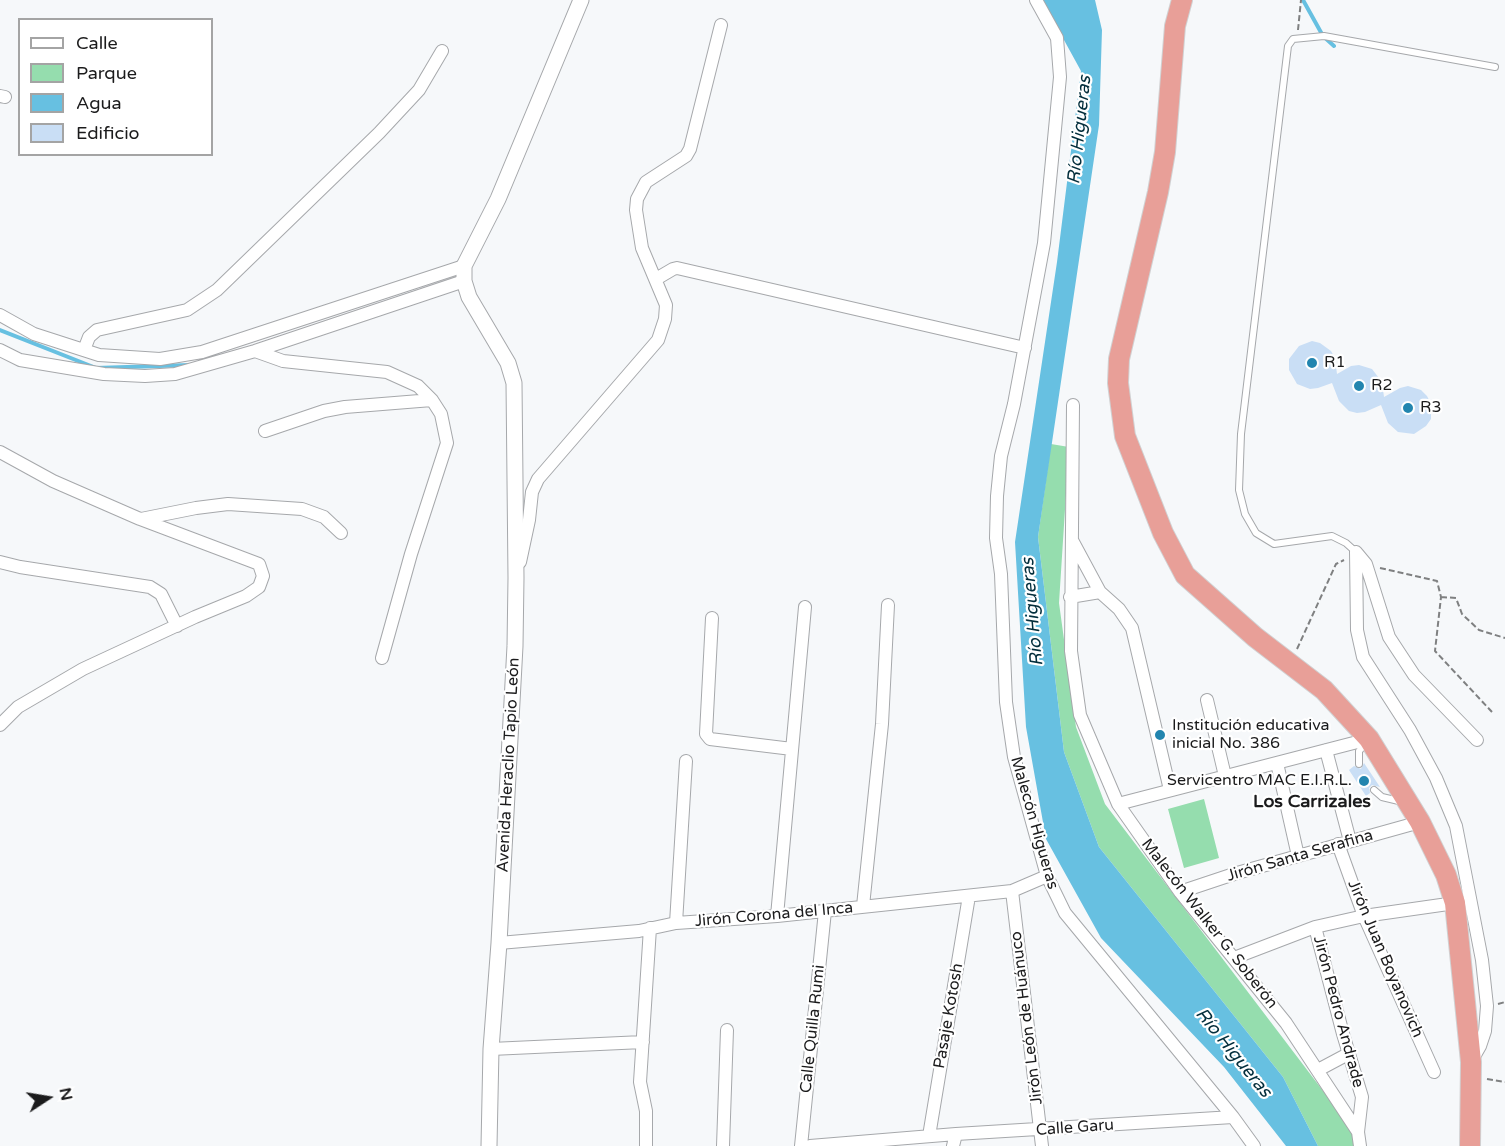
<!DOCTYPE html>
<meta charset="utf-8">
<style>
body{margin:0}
#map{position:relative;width:1505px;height:1146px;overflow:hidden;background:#f6f8fa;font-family:"Varela Round",sans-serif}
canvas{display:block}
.legend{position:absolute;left:18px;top:18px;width:195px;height:138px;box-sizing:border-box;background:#fff;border:2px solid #a4a4a4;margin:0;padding:8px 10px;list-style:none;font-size:18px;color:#1b1b1c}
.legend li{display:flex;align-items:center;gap:12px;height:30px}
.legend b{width:30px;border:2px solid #a4a4a4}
.north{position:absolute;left:18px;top:1068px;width:60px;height:60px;-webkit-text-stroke:4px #fff;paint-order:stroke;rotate:78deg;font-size:16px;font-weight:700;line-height:24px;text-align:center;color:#1b1b1c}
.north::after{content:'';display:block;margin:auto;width:21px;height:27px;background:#1b1b1c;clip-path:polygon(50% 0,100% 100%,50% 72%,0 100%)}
</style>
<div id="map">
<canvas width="1505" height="1146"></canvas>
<ul class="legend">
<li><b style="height:8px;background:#fff"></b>Calle</li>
<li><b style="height:16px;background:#95ddae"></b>Parque</li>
<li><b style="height:16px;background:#67c0e1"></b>Agua</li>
<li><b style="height:16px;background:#c9def5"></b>Edificio</li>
</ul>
<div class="north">N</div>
</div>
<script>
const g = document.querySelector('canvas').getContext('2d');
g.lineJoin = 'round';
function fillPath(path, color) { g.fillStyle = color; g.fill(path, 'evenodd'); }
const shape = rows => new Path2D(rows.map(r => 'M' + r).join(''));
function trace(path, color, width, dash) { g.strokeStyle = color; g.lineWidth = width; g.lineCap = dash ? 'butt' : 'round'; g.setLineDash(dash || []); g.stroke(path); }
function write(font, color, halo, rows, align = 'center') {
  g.font = font + ' "Varela Round",sans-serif'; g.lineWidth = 4.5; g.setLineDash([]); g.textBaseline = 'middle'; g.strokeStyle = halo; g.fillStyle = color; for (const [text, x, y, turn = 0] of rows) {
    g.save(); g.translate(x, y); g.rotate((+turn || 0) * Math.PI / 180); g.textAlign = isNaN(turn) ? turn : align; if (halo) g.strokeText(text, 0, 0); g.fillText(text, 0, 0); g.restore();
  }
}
fillPath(shape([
 [1051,444,1069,447,1059,603,1076,727,1105,804,1352,1129,1355,1146,1318,1146,1283,1077,1099,847,1064,752,1038,537],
 [1204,799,1219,858,1184,868,1168,809]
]), '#95ddae');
fillPath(shape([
 [1042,0,1095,0,1102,30,1099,125,1038,537,1064,752,1099,847,1283,1077,1318,1146,1286,1146,1224,1067,1101,938,1046,839,1026,727,1015,542,1057,262,1081,71]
]), '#67c0e1');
trace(shape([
 [1303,0,1323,36,1334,46],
 [0,330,96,368,190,365]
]), '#67c0e1', 4);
fillPath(shape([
 [1312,341,1320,343,1331,351,1335,358,1337,374,1351,366,1359,365,1372,369,1382,382,1384,397,1400,388,1408,386,1421,390,1427,396,1431,404,1431,419,1426,426,1414,434,1398,432,1388,423,1381,405,1365,412,1357,413,1349,411,1339,401,1332,383,1318,388,1310,389,1297,384,1289,370,1289,359,1299,346],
 [1364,763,1380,787,1372,785,1369,788,1370,793,1366,796,1349,770,1354,766,1361,769]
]), '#c9def5');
const service = shape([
 [1356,552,1346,543,1332,536,1274,544,1256,533,1245,514,1239,490,1241,434,1288,46,1293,39,1324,36,1495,67],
 [1359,764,1359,751,1366,743],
 [1374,790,1382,797,1403,802]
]);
const minor = shape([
 [1036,0,1057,38,1060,77,1044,243,1014,404,1001,456,997,496,996,538,1001,574,1006,702,1014,757,1047,876,1065,913,1233,1117,1254,1146],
 [0,96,5,97],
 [656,279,673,269,677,268,1025,348],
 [0,315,34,334,99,355,160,359,202,352,464,266],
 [0,350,20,360,104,374,145,376,175,374,255,351,464,281],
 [84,350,89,337,97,330,187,310,217,290,379,133,419,90,442,51],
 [255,351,283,361,387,372,418,386,432,400,441,414,447,443,411,554,382,658],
 [1073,405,1071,651,1080,715,1118,804,1180,892,1286,1023,1358,1132,1360,1146],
 [265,431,324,411,345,407,432,400],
 [0,452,53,481,140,519,259,564,263,576,259,587,246,596,195,617,83,669,18,707,0,725],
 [141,519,196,508,228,504,302,509,324,517,341,533],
 [1072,540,1100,592,1119,609,1132,628,1170,790],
 [1356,552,1357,630,1363,657,1410,730,1436,778,1456,826,1482,960,1487,1006,1485,1031,1480,1046,1472,1060],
 [1356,552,1366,564,1389,637,1414,675,1477,740],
 [0,562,20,567,150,587,161,594,177,626],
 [520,562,529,520,532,492,538,479,658,340,665,319,666,305,642,248,636,210,637,199,646,182,686,156,690,149,721,25],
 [1070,597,1100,592],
 [712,618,706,734,710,739,792,749],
 [1207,700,1225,776],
 [1326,750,1350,841],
 [1277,763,1298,856],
 [1118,804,1369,739],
 [1338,844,1364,916,1434,1072],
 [1012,891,1042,1146],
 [1180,892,1237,873,1420,822],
 [863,906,882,724,888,605],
 [777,916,805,607],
 [676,923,686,761],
 [1315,927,1343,1034,1362,1097,1358,1132],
 [499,943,639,931,676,923,777,916,1012,891,1047,876],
 [1234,958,1315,927,1364,916,1455,903],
 [491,1049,643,1042],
 [1318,1070,1348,1054],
 [929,1136,969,896],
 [646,1146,646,1111,640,1082,650,928],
 [723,1146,727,1030],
 [801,1146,825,911],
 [810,1146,956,1134,1233,1117],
 [953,1146,956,1134]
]);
const tertiary = shape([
 [489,1146,491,1049,499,943,515,646,516,578,514,383,508,363,469,297,464,281,464,266,498,199,581,0]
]);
const trunk = shape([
 [1182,0,1175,26,1165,152,1158,192,1119,359,1118,383,1125,436,1163,533,1185,575,1255,637,1324,690,1369,739,1420,822,1446,875,1455,903,1471,1062,1470,1146]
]);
trace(service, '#a6a8ab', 8);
trace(minor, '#a6a8ab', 14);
trace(tertiary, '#a6a8ab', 17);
trace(trunk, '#d1d1d2', 22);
trace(shape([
 [1298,30,1301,0],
 [1380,568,1437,581,1441,597,1435,651,1492,712],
 [1441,597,1456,598,1462,614,1479,630,1505,638],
 [1297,649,1336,564,1344,560],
 [1498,1004,1505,1002],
 [1487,1079,1505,1082]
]), '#7f8081', 2, [6, 3]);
trace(service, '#fff', 6);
trace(minor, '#fff', 12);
trace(tertiary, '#fff', 15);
trace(trunk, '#e89f98', 20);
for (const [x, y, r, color] of [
 [1312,363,6,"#2285af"],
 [1359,386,6,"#2285af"],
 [1408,408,6,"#2285af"],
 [1160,735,6,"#2285af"],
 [1364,781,6,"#2285af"]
]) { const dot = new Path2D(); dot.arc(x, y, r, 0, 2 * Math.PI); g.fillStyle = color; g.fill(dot); trace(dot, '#fff', 2); }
write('16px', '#1b1b1c', '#fff', [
 ["R1",1324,363],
 ["R2",1371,386],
 ["R3",1420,408],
 ["Institución educativa",1172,726],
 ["inicial No. 386",1172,744],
 ["Servicentro MAC E.I.R.L.",1352,781,"right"]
], 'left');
write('16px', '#1b1b1c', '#fff', [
 ["Avenida Heraclio Tapio León",509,765,-87],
 ["Malecón Higueras",1034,823,74],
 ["Jirón Santa Serafina",1300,856,-16],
 ["Jirón Corona del Inca",774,915,-5],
 ["Malecón Walker G. Soberón",1209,924,52],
 ["Jirón Juan Boyanovich",1385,959,67],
 ["Jirón Pedro Andrade",1338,1012,75],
 ["Pasaje Kotosh",949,1016,-80],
 ["Jirón León de Huánuco",1027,1018,-97],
 ["Calle Quilla Rumi",813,1029,-84],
 ["Calle Garu",1075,1128,-4]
]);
write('italic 18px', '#032e3c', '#fff', [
 ["Río Higueras",1080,130,-84],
 ["Río Higueras",1033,612,-95],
 ["Río Higueras",1233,1053,51]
]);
write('bold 18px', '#1b1b1c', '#fff', [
 ["Los Carrizales",1312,802]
]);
</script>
